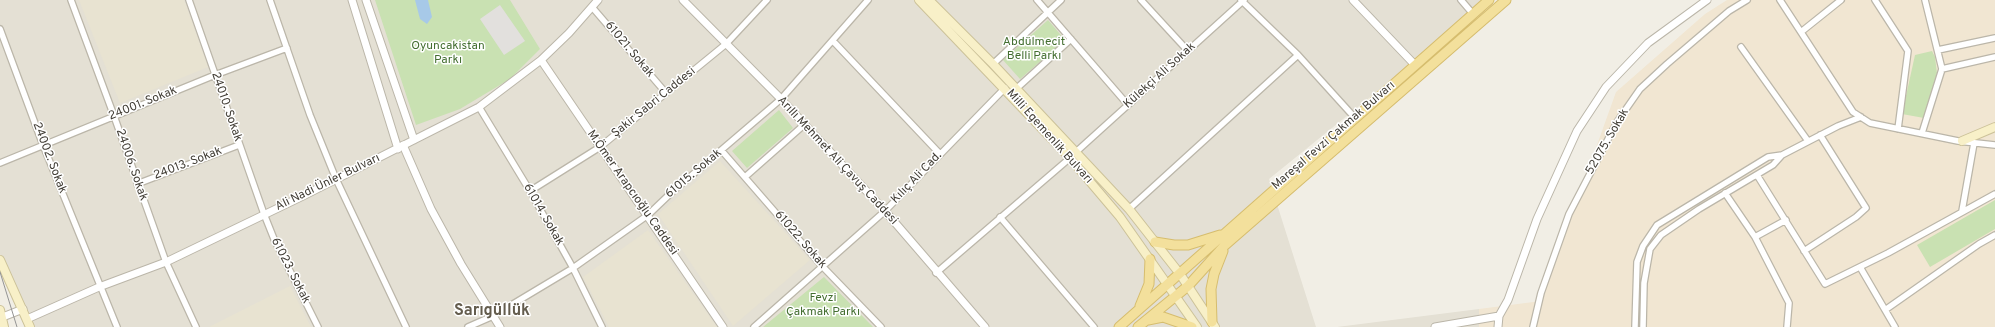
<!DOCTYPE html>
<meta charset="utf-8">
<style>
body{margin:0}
canvas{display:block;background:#f1eee5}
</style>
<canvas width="1995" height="327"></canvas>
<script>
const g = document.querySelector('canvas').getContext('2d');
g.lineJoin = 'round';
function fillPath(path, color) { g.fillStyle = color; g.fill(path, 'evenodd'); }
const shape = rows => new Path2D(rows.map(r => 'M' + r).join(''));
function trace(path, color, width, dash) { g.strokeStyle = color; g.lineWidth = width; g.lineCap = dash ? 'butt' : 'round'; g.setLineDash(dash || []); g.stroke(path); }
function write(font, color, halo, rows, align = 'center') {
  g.font = font + ' Overpass,sans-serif'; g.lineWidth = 3; g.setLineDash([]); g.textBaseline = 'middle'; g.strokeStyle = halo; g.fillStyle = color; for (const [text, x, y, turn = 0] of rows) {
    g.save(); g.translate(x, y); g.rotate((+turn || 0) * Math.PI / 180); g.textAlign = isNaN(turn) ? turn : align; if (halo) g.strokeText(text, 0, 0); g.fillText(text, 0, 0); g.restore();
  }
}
fillPath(shape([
 [0,0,1490,0,1269,179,1316,327,26,327,0,262],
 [1479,309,1479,327,1337,327]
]), '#e4e0d4');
fillPath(shape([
 [1727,0,1995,0,1995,327,1479,327,1479,309,1541,301,1616,92,1705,14]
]), '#f1e6d2');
fillPath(shape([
 [79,0,184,0,208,67,120,103],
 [720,161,810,260,733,326,658,214],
 [648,230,707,313,717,327,609,327,583,277],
 [290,286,311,327,209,327]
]), '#e8e3d1');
fillPath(shape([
 [375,0,510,0,540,49,510,79,460,109,416,125],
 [1048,20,1065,40,1020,79,1003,60],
 [1932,51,1935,57,1937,73,1924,118,1902,114,1915,55],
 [779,110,793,128,747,168,732,151],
 [1995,200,1995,229,1930,267,1917,245],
 [824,277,873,327,763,327]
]), '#c9e1b2');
fillPath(shape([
 [500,5,525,41,504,55,480,19]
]), '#e2e0dd');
fillPath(shape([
 [415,0,428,0,432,17,427,24,420,19]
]), '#a7c9e8');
const minor = shape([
 [71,0,114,116,166,262,196,327],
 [189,0,264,214,274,239,318,327],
 [270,0,310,115,336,179,406,327],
 [1037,0,1128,105],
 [1141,0,1188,51],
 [1241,0,1298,55,1355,118],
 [1461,0,1473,14],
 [1780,0,1853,112,1870,123,1958,141,1995,145],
 [1875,0,1908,51,1898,129],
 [592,7,666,93],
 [0,29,43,145,117,327],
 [1801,32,1841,0],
 [833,41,940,154],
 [1741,47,1808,141],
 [1938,50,1995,38],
 [993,64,1061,0],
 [1942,69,1995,57],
 [1016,89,1071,39],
 [479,107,530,191,573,268,602,327],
 [1922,133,1942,69,1925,0],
 [722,151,822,266,881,327],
 [1076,152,1244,0],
 [0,163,215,75,287,48],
 [1757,175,1825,284,1888,253,1995,194],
 [745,177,805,124],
 [137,184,239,145],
 [530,191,600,147,726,44,767,0],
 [1725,193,1755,237,1789,303,1787,327],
 [1129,209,1298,55],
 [1962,211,1974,143],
 [1000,217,1094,327],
 [1755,237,1786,220],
 [1804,251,1856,217,1866,208,1820,135],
 [1860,267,1895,327],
 [936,273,1070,158],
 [1885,310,1979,244,1995,235],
 [468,327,493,316,573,268,648,215,671,193,781,99,868,0],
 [754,327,885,211,1005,88],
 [1533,327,1541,293,1569,214,1617,122,1640,89,1667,64,1729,11,1747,0],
 [1635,327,1637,262,1643,246,1657,225,1768,157,1782,155],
 [1643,327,1644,283,1650,249,1661,235,1699,209,1773,165,1782,155,1838,126,1861,117]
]);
const tertiary = shape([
 [352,0,398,149],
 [366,0,414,140],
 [683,0,781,99,885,211,985,327],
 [1353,0,1415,65],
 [541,60,723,327],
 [403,145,431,209,461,264,500,327],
 [0,318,23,309],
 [27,319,99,287,166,262,303,196,479,107,541,60,569,33,598,0],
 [1435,327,1499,316],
 [1498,327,1499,316,1508,300,1537,219,1577,131,1606,87,1648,43,1707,0]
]);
const secondary = shape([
 [919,0,1070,158,1120,217,1197,327],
 [929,0,993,64,1129,209,1180,274,1215,327],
 [1962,141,1995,127],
 [0,260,30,327],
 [0,310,4,327]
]);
const primary = shape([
 [1155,242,1174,245,1188,245,1220,235],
 [1140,306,1149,284,1150,259],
 [1148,320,1163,317,1192,327],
 [1212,322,1211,289,1214,274,1223,251],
 [1119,327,1489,0],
 [1138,327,1188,286,1225,245,1506,0]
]);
trace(minor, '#bbb6a9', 8);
trace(tertiary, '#bbb6a9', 9);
trace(secondary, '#ccc299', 10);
trace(primary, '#d6bd6e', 11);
trace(minor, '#fff', 5.5);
trace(tertiary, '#fff', 7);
trace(secondary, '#f8f0c8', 8);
trace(primary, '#f3e09c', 9);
trace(shape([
 [0,272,17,327]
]), '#949494', 1);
write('12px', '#436e30', '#fff', [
 ["Abdülmecit",1034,43],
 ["Belli Parkı",1034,57],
 ["Oyuncakistan",448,47],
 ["Parkı",448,61],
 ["Fevzi",823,299],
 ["Çakmak Parkı",823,313]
]);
write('12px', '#423e36', '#fff', [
 ["61021. Sokak",629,50,50],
 ["Külekçi Ali Sokak",1160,76,-42],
 ["Şakir Sabri Caddesi",654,103,-39],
 ["24001. Sokak",143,104,-22],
 ["24010. Sokak",226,107,71],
 ["Mareşal Fevzi Çakmak Bulvarı",1334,136,-41],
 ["Milli Egemenlik Bulvarı",1049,137,48],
 ["52075. Sokak",1608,142,-60],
 ["24002. Sokak",49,158,69],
 ["Arıllı Mehmet Ali Çavuş Caddesi",837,161,47],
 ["24013. Sokak",188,164,-21],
 ["24006. Sokak",131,165,71],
 ["61015. Sokak",694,174,-40],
 ["Kılıç Ali Cad.",917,178,-46],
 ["Ali Nadi Ünler Bulvarı",328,183,-26],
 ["M.Ömer Arapcıoğlu Caddesi",632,193,55],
 ["61014. Sokak",543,215,60],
 ["61022. Sokak",800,240,49],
 ["61023. Sokak",290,271,63]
]);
write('bold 16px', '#645d4e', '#fff', [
 ["Sarıgüllük",492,312]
]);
</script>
